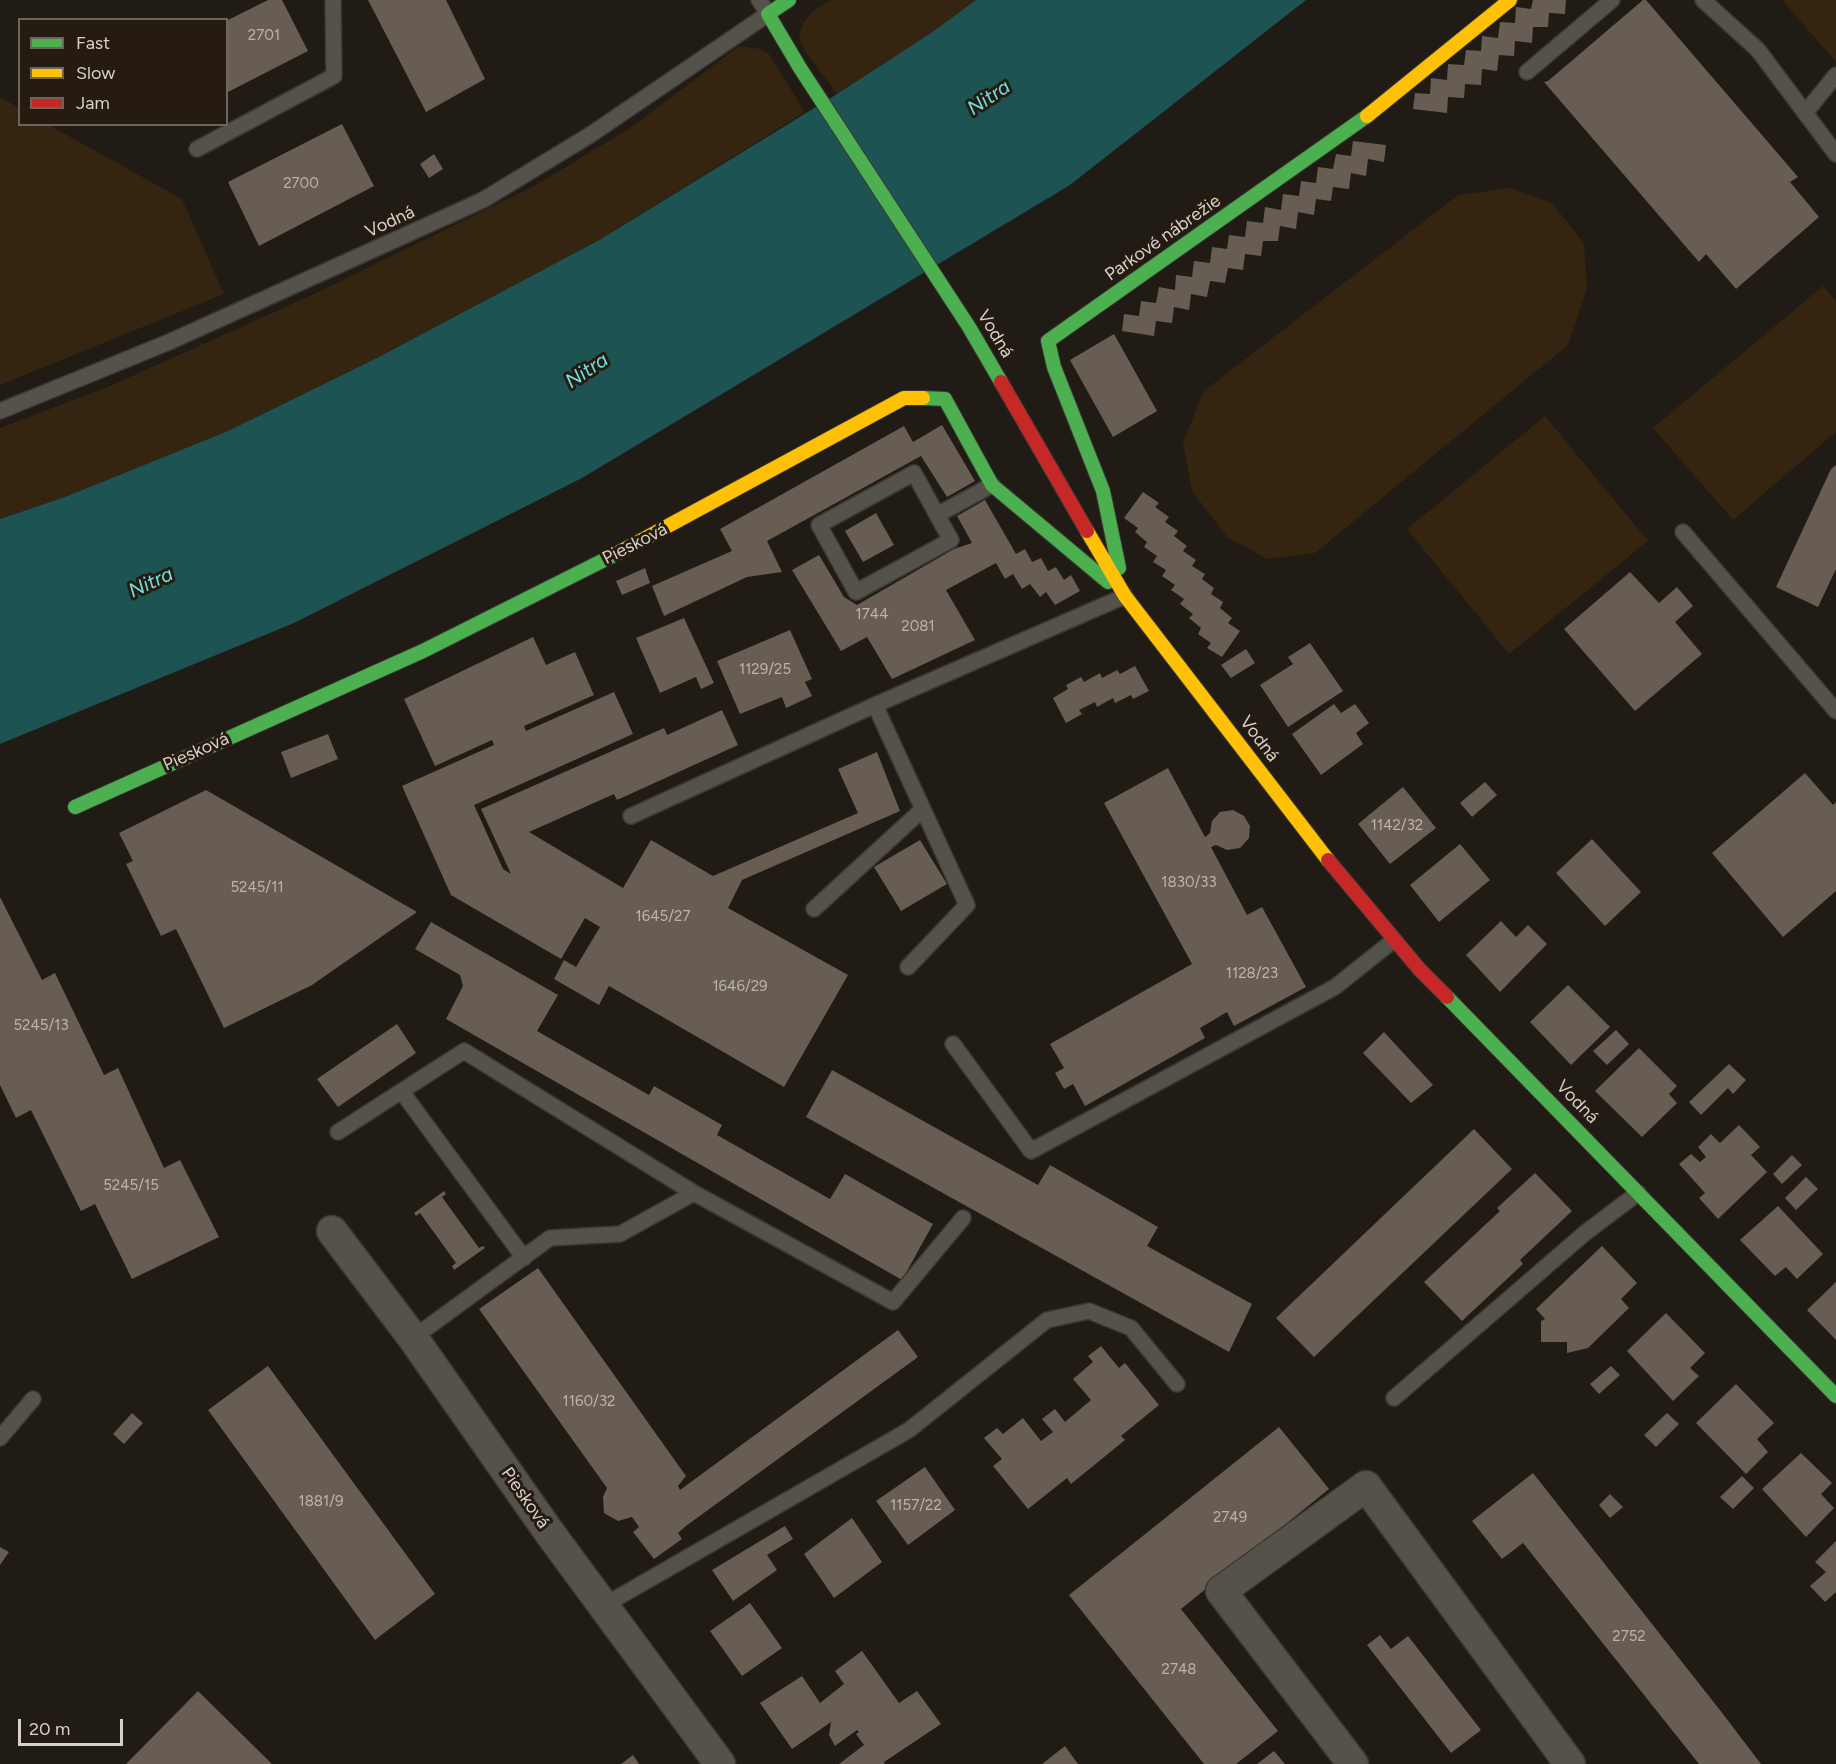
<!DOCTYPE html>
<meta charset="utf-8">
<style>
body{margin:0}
#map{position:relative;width:1836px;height:1764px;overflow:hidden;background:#201b15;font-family:Figtree,sans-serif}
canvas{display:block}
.legend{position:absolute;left:18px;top:18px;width:210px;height:108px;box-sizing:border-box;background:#251b10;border:2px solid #6d645a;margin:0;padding:8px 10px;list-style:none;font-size:18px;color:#d8d1ca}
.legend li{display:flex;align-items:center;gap:12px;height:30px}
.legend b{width:30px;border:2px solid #6d645a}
.scale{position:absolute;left:18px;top:1719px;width:105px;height:27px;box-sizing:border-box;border:3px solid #d8d1ca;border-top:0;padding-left:8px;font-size:18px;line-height:21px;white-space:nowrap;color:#d8d1ca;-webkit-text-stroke:4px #251b10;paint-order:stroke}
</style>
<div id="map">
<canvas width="1836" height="1764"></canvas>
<ul class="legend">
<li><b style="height:8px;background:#4caf50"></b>Fast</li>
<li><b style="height:8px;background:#ffc107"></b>Slow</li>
<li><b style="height:8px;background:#c62828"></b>Jam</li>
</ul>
<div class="scale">20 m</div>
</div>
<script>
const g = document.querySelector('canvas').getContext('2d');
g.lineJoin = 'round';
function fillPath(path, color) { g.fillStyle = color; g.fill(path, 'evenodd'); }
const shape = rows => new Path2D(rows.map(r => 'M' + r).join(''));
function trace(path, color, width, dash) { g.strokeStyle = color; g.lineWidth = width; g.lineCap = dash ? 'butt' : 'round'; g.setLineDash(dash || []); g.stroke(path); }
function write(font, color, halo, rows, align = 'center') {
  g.font = font + ' Figtree,sans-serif'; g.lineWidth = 6; g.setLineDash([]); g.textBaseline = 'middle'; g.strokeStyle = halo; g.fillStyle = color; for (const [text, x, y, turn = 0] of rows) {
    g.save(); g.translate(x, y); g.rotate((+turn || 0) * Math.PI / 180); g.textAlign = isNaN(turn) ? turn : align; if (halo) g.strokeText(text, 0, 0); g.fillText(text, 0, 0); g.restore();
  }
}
fillPath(shape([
 [830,0,976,0,931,33,837,94,804,50,799,37,803,23,812,12],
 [1782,0,1836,0,1836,62],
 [739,46,761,49,769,54,805,112,601,239,379,357,228,431,65,497,0,519,0,428,110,386,314,294,534,186,630,128],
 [0,97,19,108,20,124,49,125,182,199,224,294,0,385],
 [1510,188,1552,203,1584,243,1587,288,1568,345,1315,553,1267,559,1227,537,1192,491,1183,442,1204,391,1458,195],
 [1823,286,1836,301,1836,432,1733,520,1653,428],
 [1545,416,1648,541,1509,654,1407,529]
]), '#35240f');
fillPath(shape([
 [976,0,1306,0,1070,185,582,478,294,623,0,744,0,519,65,497,228,431,379,357,601,239,837,94,931,33]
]), '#1d5353');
fillPath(shape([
 [268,0,282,0,308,51,226,93,226,21],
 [368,0,446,0,485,79,426,112],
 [1533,0,1566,0,1565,14,1549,13,1548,27,1533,27,1532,43,1515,41,1514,56,1499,55,1497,71,1482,69,1481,85,1465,84,1464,98,1448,97,1447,113,1413,109,1415,93,1430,94,1431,78,1447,80,1448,64,1464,65,1466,50,1481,51,1482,36,1498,38,1500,22,1515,23,1516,7,1531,9],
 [1643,0,1646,0,1798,177,1790,182,1819,217,1736,289,1706,254,1699,262,1544,82,1548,81],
 [342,124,374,186,259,246,228,182],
 [1353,141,1386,145,1384,162,1368,159,1366,176,1351,173,1349,189,1333,187,1331,201,1316,199,1314,215,1298,212,1296,229,1280,226,1278,241,1263,241,1261,256,1245,254,1243,270,1228,268,1225,283,1210,281,1207,297,1191,294,1189,310,1174,307,1172,323,1156,321,1154,336,1122,331,1124,314,1139,316,1141,301,1156,303,1159,287,1175,290,1176,275,1192,277,1194,261,1210,263,1212,247,1227,249,1229,235,1245,237,1247,221,1263,223,1265,207,1281,210,1283,194,1299,196,1301,181,1316,183,1318,167,1333,169,1336,154,1351,156],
 [434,154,443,169,429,178,420,164],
 [1114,334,1157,411,1113,437,1070,360],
 [942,425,975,481,947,497,921,456,767,541,782,572,747,577,664,616,652,586,732,551,720,529,904,426,913,442],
 [1836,465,1836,569,1818,607,1776,587,1831,469],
 [1143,492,1159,503,1155,507,1169,517,1165,522,1178,531,1174,536,1187,546,1183,551,1196,560,1192,566,1205,574,1202,579,1214,588,1211,594,1223,602,1220,608,1232,618,1228,623,1240,631,1222,657,1207,648,1211,643,1198,634,1201,628,1189,618,1193,614,1180,604,1184,599,1171,590,1175,585,1162,576,1166,570,1153,562,1157,556,1144,547,1147,542,1135,532,1138,528,1124,518],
 [985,500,1016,554,1025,549,1032,562,1041,558,1048,571,1056,567,1064,580,1071,575,1080,591,1055,605,1046,592,1040,597,1030,584,1022,589,1013,574,1005,579,996,563,946,590,975,640,892,679,867,637,841,651,792,570,819,555,844,597,857,605,954,549,972,543,957,516],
 [876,513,894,545,863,562,845,531],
 [645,568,650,583,622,595,616,581],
 [1630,572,1659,603,1677,587,1693,606,1675,622,1702,654,1635,711,1564,629],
 [684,618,714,683,701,689,696,677,660,693,636,638],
 [790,630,812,679,805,682,812,696,786,708,782,697,740,714,717,661],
 [533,637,546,665,575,652,594,695,524,726,526,731,614,692,633,734,474,805,503,869,511,874,481,809,664,728,667,735,722,710,738,745,617,800,614,794,529,832,623,888,651,840,713,876,858,813,838,769,877,752,900,811,742,880,728,908,848,975,784,1087,609,986,599,1005,554,979,564,960,576,967,600,927,585,918,561,959,451,895,402,786,494,745,492,740,435,766,404,699],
 [1310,643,1343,691,1288,727,1260,685,1293,664,1288,657],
 [1246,649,1255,663,1231,678,1221,665],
 [1135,666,1149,691,1133,699,1131,695,1115,703,1113,698,1097,707,1095,702,1079,710,1082,714,1066,723,1053,698,1068,689,1066,685,1081,677,1084,682,1100,673,1102,678,1117,670,1120,674],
 [1334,704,1341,713,1355,704,1369,723,1356,733,1363,744,1321,775,1292,734],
 [328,734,338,759,291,778,281,752],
 [1168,768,1205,837,1210,833,1212,821,1220,812,1233,810,1244,816,1250,826,1249,838,1240,848,1227,850,1216,845,1211,847,1247,915,1262,907,1306,987,1234,1026,1227,1012,1200,1028,1205,1038,1085,1106,1073,1084,1064,1089,1055,1073,1064,1068,1050,1044,1192,964,1104,803],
 [1805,773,1833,805,1836,802,1836,891,1783,937,1712,853],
 [1485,782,1497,795,1472,817,1460,803],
 [1403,787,1436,828,1390,864,1358,824],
 [206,790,417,912,312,985,224,1028,176,929,161,936,126,864,133,861,119,833],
 [1592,839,1641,892,1605,926,1556,873],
 [920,840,947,884,901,911,874,867],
 [1460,844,1490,880,1439,922,1410,885],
 [0,897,42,980,55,973,104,1075,118,1068,164,1168,180,1160,219,1237,132,1279,95,1204,81,1211,31,1110,16,1118,0,1085],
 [1501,921,1516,937,1528,925,1547,944,1500,992,1466,955],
 [431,922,558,995,537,1031,649,1095,654,1086,722,1125,717,1135,830,1199,845,1174,933,1224,902,1280,446,1019,463,986,460,975,415,949],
 [1568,985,1610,1027,1571,1065,1530,1022],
 [397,1024,416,1053,338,1107,317,1079],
 [1616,1030,1629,1044,1607,1065,1593,1051],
 [1384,1032,1433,1085,1411,1103,1363,1053],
 [1639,1048,1677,1086,1669,1094,1677,1103,1642,1137,1595,1091],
 [1729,1064,1746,1080,1733,1094,1728,1088,1701,1115,1689,1102],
 [832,1070,1038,1185,1050,1165,1158,1227,1147,1246,1252,1304,1229,1352,806,1117],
 [1739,1125,1760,1147,1751,1155,1767,1172,1718,1219,1699,1198,1705,1193,1679,1164,1691,1154,1700,1162,1706,1157,1698,1147,1711,1134,1720,1143],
 [1474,1129,1512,1169,1314,1357,1276,1318],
 [1792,1155,1802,1165,1782,1184,1773,1174],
 [1535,1173,1572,1211,1520,1260,1523,1264,1462,1321,1424,1282,1500,1211,1497,1208],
 [1806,1177,1818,1189,1796,1210,1785,1198],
 [444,1191,446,1194,442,1197,479,1248,483,1246,485,1248,454,1270,452,1266,456,1263,420,1213,416,1216,414,1213],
 [1778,1206,1823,1254,1797,1279,1786,1267,1775,1276,1740,1240],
 [1602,1246,1637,1283,1621,1299,1629,1308,1588,1348,1567,1353,1567,1342,1541,1342,1541,1321,1545,1319,1536,1309],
 [538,1268,686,1476,678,1486,680,1490,898,1330,918,1357,686,1526,678,1533,682,1539,654,1559,633,1532,639,1527,632,1517,618,1521,604,1513,603,1497,607,1488,479,1309],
 [1836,1282,1836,1340,1807,1310],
 [1666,1313,1705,1353,1690,1368,1699,1376,1673,1401,1627,1351],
 [1101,1346,1119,1368,1125,1363,1159,1405,1121,1436,1125,1440,1071,1484,1067,1478,1028,1509,993,1466,1002,1459,984,1438,997,1428,1003,1434,1023,1418,1041,1441,1053,1432,1042,1419,1055,1409,1065,1422,1091,1400,1073,1379,1093,1362,1088,1356],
 [268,1366,435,1594,375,1640,208,1410],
 [1611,1366,1620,1375,1599,1394,1590,1384],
 [1736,1384,1774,1423,1757,1439,1768,1452,1746,1474,1696,1423],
 [132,1413,143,1423,124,1444,113,1434],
 [1667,1413,1679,1424,1656,1447,1644,1435],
 [1279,1427,1329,1489,1181,1609,1278,1731,1236,1764,1204,1764,1069,1595],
 [1801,1453,1832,1483,1821,1494,1834,1508,1806,1537,1762,1489],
 [925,1467,955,1510,908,1545,876,1501],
 [1533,1473,1723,1714,1761,1764,1699,1764,1523,1543,1502,1559,1472,1521],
 [1742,1476,1754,1488,1733,1509,1720,1497],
 [1610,1494,1623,1507,1610,1518,1599,1505],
 [852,1518,882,1562,834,1598,804,1554],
 [785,1526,793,1539,767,1555,777,1570,733,1601,712,1570],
 [1836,1541,1836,1592,1825,1602,1810,1586,1826,1572,1815,1562],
 [0,1547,9,1552,0,1565],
 [750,1603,782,1648,742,1676,710,1631],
 [1380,1635,1391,1649,1408,1636,1481,1730,1451,1753,1367,1645],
 [862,1651,899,1703,917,1691,941,1724,884,1762,885,1764,839,1764,864,1745,856,1734,859,1732,857,1730,835,1746,829,1735,831,1722,792,1749,760,1703,802,1676,820,1703,844,1684,835,1671],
 [198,1691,272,1764,126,1764],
 [1065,1746,1078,1764,1042,1764],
 [1274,1751,1285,1764,1257,1764],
 [633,1755,639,1764,621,1764]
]), '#675d53');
const lane = shape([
 [1703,0,1758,50,1836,154],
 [1527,72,1612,0],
 [1805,113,1836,75],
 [197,149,334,76,333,0],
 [0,411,169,342,483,200,590,135,768,14,759,0],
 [937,515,914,473,819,525,856,592,951,540,937,515,992,485],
 [1683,532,1836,711],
 [875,705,967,905,908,967],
 [631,816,875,705,1125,596],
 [814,909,923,809],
 [953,1044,1031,1151,1335,987,1394,940],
 [402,1092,524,1258],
 [338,1132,464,1051,694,1193],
 [413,1338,550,1238,620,1234,694,1193,893,1302,963,1218],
 [1394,1398,1585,1233,1638,1193],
 [0,1438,33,1399],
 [603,1606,909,1430,1047,1320,1089,1311,1131,1328,1177,1384]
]);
const street = shape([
 [332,1231,413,1338,549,1532,720,1764],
 [1353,1764,1221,1591,1366,1486,1570,1764]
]);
const fast = shape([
 [789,0,768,14,800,68,969,327,1001,382],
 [923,398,945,399,992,485,1108,582],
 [1119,568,1103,491,1054,367,1048,341,1367,116],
 [75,807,423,651,618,553],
 [1447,997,1836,1396]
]);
const slow = shape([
 [1367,116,1510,0],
 [1087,531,1125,596,1328,860],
 [618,553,904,398,923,398]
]);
const jam = shape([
 [1001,382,1087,531],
 [1328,860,1420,970,1447,997]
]);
trace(lane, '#3b3732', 18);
trace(street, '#3b3732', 33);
trace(fast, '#3b3732', 16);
trace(slow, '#3b3732', 16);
trace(jam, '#3b3732', 16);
trace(lane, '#55514b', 15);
trace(street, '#55514b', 30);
trace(fast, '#4caf50', 14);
trace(slow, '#ffc107', 14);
trace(jam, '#c62828', 14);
write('15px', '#bcb4ac', null, [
 ["2701",264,36],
 ["2700",301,184],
 ["1744",872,615],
 ["2081",918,627],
 ["1129/25",765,670],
 ["1142/32",1397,826],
 ["1830/33",1189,883],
 ["5245/11",257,888],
 ["1645/27",663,917],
 ["1128/23",1252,974],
 ["1646/29",740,987],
 ["5245/13",41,1026],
 ["5245/15",131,1186],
 ["1160/32",589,1402],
 ["1881/9",321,1502],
 ["1157/22",916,1506],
 ["2749",1230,1518],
 ["2752",1629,1637],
 ["2748",1179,1670]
]);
write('18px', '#d8d1ca', '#251b10', [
 ["Vodná",390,222,-25],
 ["Parkové nábrežie",1163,238,-35],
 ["Vodná",995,334,59],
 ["Piesková",635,544,-27],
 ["Vodná",1259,739,53],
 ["Piesková",196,752,-24],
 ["Vodná",1577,1102,46],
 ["Piesková",525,1498,55]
]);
write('italic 20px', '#6ee1e3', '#251b10', [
 ["Nitra",989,98,-34],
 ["Nitra",587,371,-34],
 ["Nitra",151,583,-25]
]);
</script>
